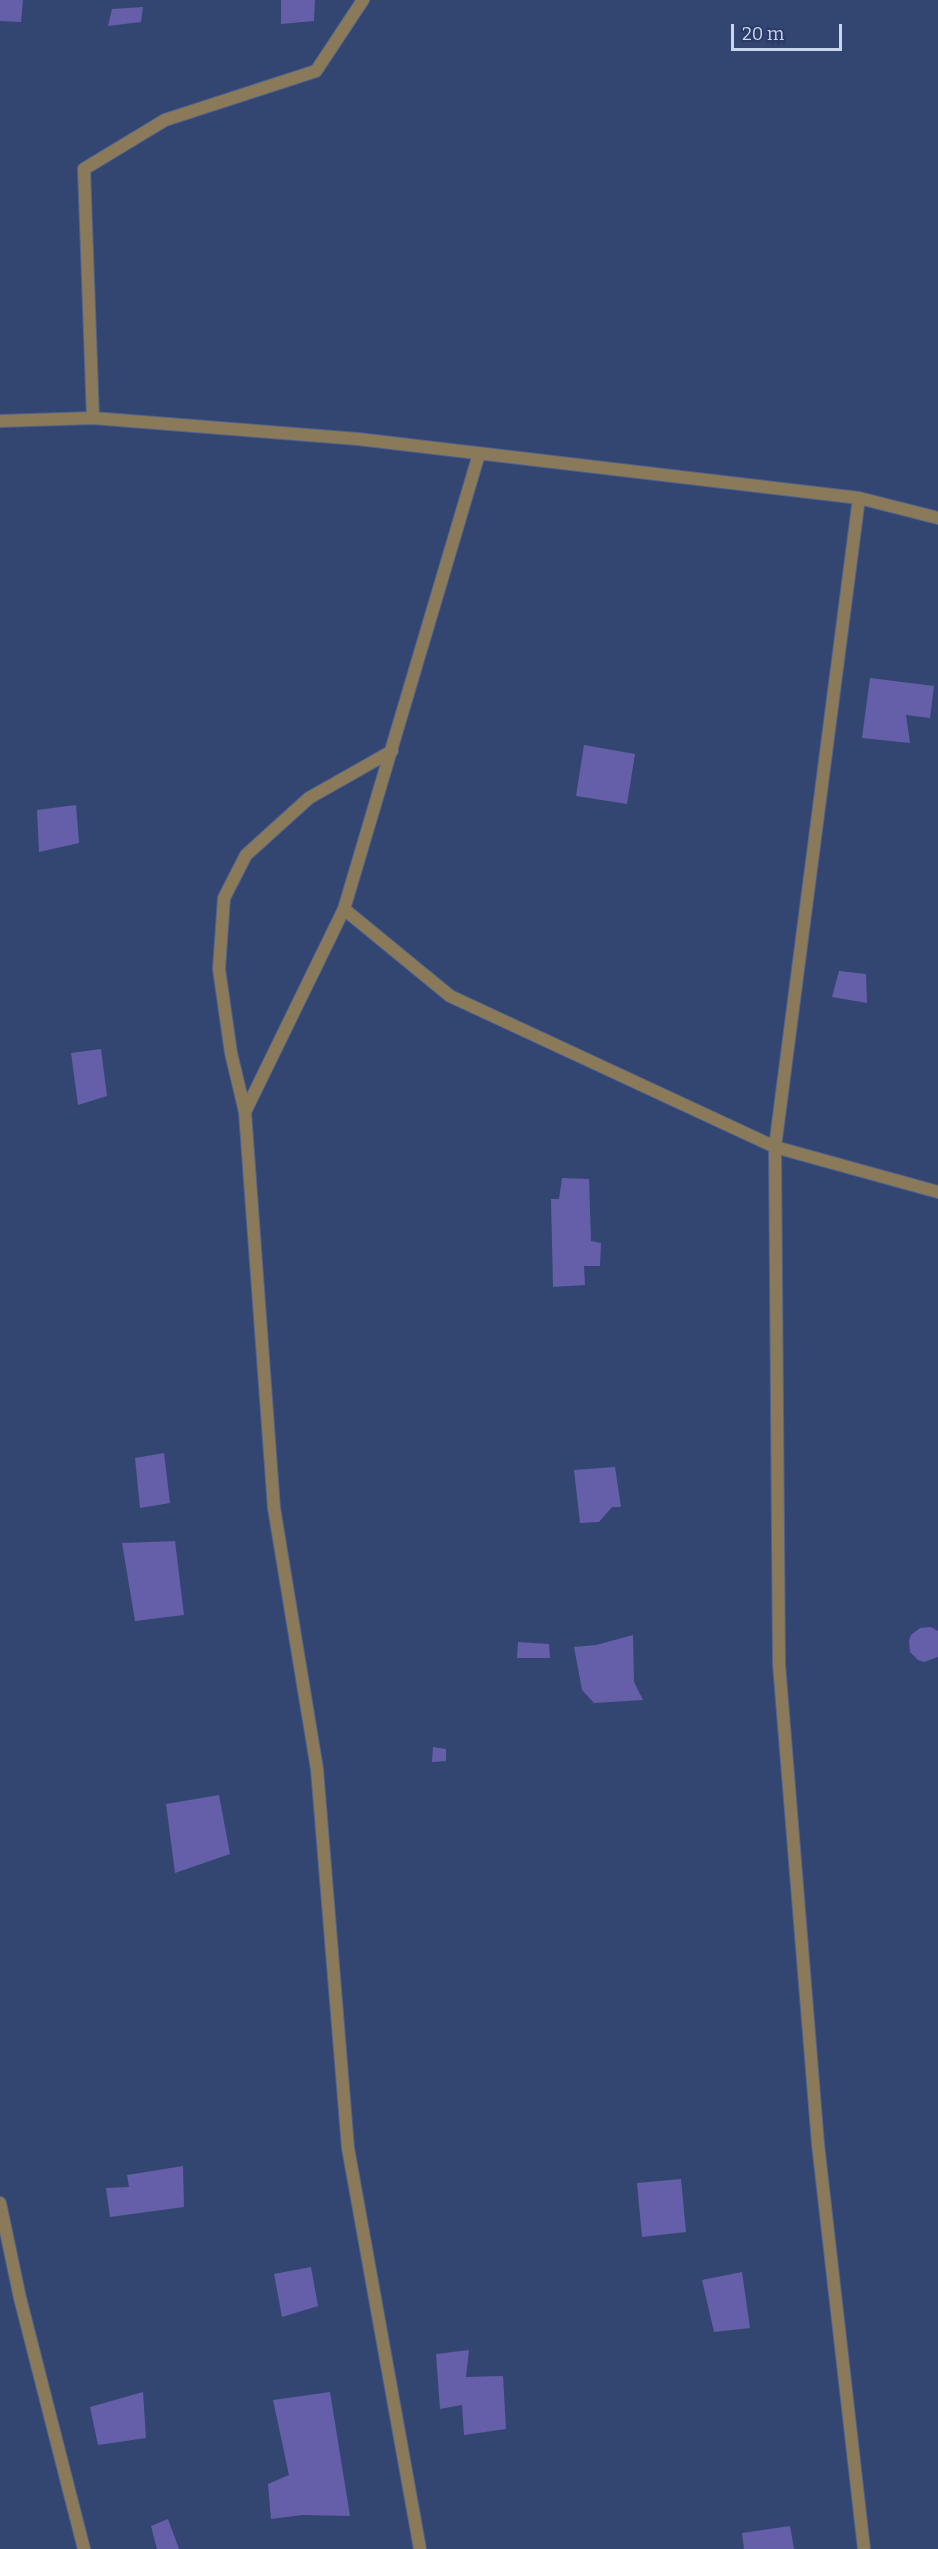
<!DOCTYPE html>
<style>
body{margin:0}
#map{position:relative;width:938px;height:2549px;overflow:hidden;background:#334672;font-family:Bitter,serif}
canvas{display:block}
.scale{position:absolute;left:731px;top:24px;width:111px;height:27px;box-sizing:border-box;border:3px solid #c8d5ef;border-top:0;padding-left:8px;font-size:18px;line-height:21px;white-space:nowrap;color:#c8d5ef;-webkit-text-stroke:4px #293b66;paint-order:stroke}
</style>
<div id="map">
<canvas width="938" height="2549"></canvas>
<div class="scale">20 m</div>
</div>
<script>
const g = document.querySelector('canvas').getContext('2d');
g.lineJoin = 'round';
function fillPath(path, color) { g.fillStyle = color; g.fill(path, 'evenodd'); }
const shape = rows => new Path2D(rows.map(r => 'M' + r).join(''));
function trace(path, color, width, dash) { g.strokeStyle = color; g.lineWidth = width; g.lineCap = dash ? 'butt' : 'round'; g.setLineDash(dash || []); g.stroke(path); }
fillPath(shape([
 [0,0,23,0,21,22,0,21],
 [281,0,315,0,314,21,281,24],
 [143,7,141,22,108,26,112,9],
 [870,678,934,686,930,718,906,715,910,743,862,738],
 [584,745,635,754,627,804,576,796],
 [76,805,79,843,39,852,37,810],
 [839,971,866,974,867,1003,832,997],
 [101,1049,107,1096,78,1105,71,1053],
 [562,1178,589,1179,591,1241,601,1243,600,1266,584,1266,585,1285,553,1287,551,1199,559,1199],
 [164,1453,170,1503,140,1508,135,1458],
 [615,1467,621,1507,612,1507,599,1522,580,1523,574,1470],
 [175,1541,184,1615,135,1621,122,1543],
 [931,1627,938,1631,938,1657,924,1662,918,1660,910,1652,909,1641,911,1635,920,1628],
 [633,1635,634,1682,643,1700,594,1703,582,1690,574,1647,596,1645],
 [518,1642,549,1644,550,1658,517,1658],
 [433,1747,446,1749,446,1761,432,1762],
 [219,1795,230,1854,175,1873,166,1804],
 [183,2166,184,2207,110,2217,106,2188,129,2187,127,2175],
 [681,2179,686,2232,642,2237,637,2183],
 [311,2267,318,2306,282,2317,274,2274],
 [742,2272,750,2328,714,2332,702,2280],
 [469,2350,466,2377,503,2376,506,2429,464,2435,462,2405,440,2409,436,2354],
 [143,2392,146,2438,98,2445,90,2407],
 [330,2392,350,2516,302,2515,271,2519,268,2484,289,2475,273,2400],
 [168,2519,179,2549,157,2549,151,2526],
 [790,2526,794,2549,744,2549,742,2533]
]), '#645fa8');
const minor = shape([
 [93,418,84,169,165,120,316,71,363,0],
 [0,421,93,418,358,439,859,498,938,518],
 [859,498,775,1147,779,1664,818,2144,864,2549],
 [344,909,450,996,775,1147,938,1192],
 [245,1112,231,1053,219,969,224,898,246,855,309,798,392,751],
 [0,2203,20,2298,84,2549],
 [420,2549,348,2148,317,1769,274,1508,245,1112,344,909,479,454]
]);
trace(minor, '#51638b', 14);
trace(minor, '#8a7a5a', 12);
</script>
